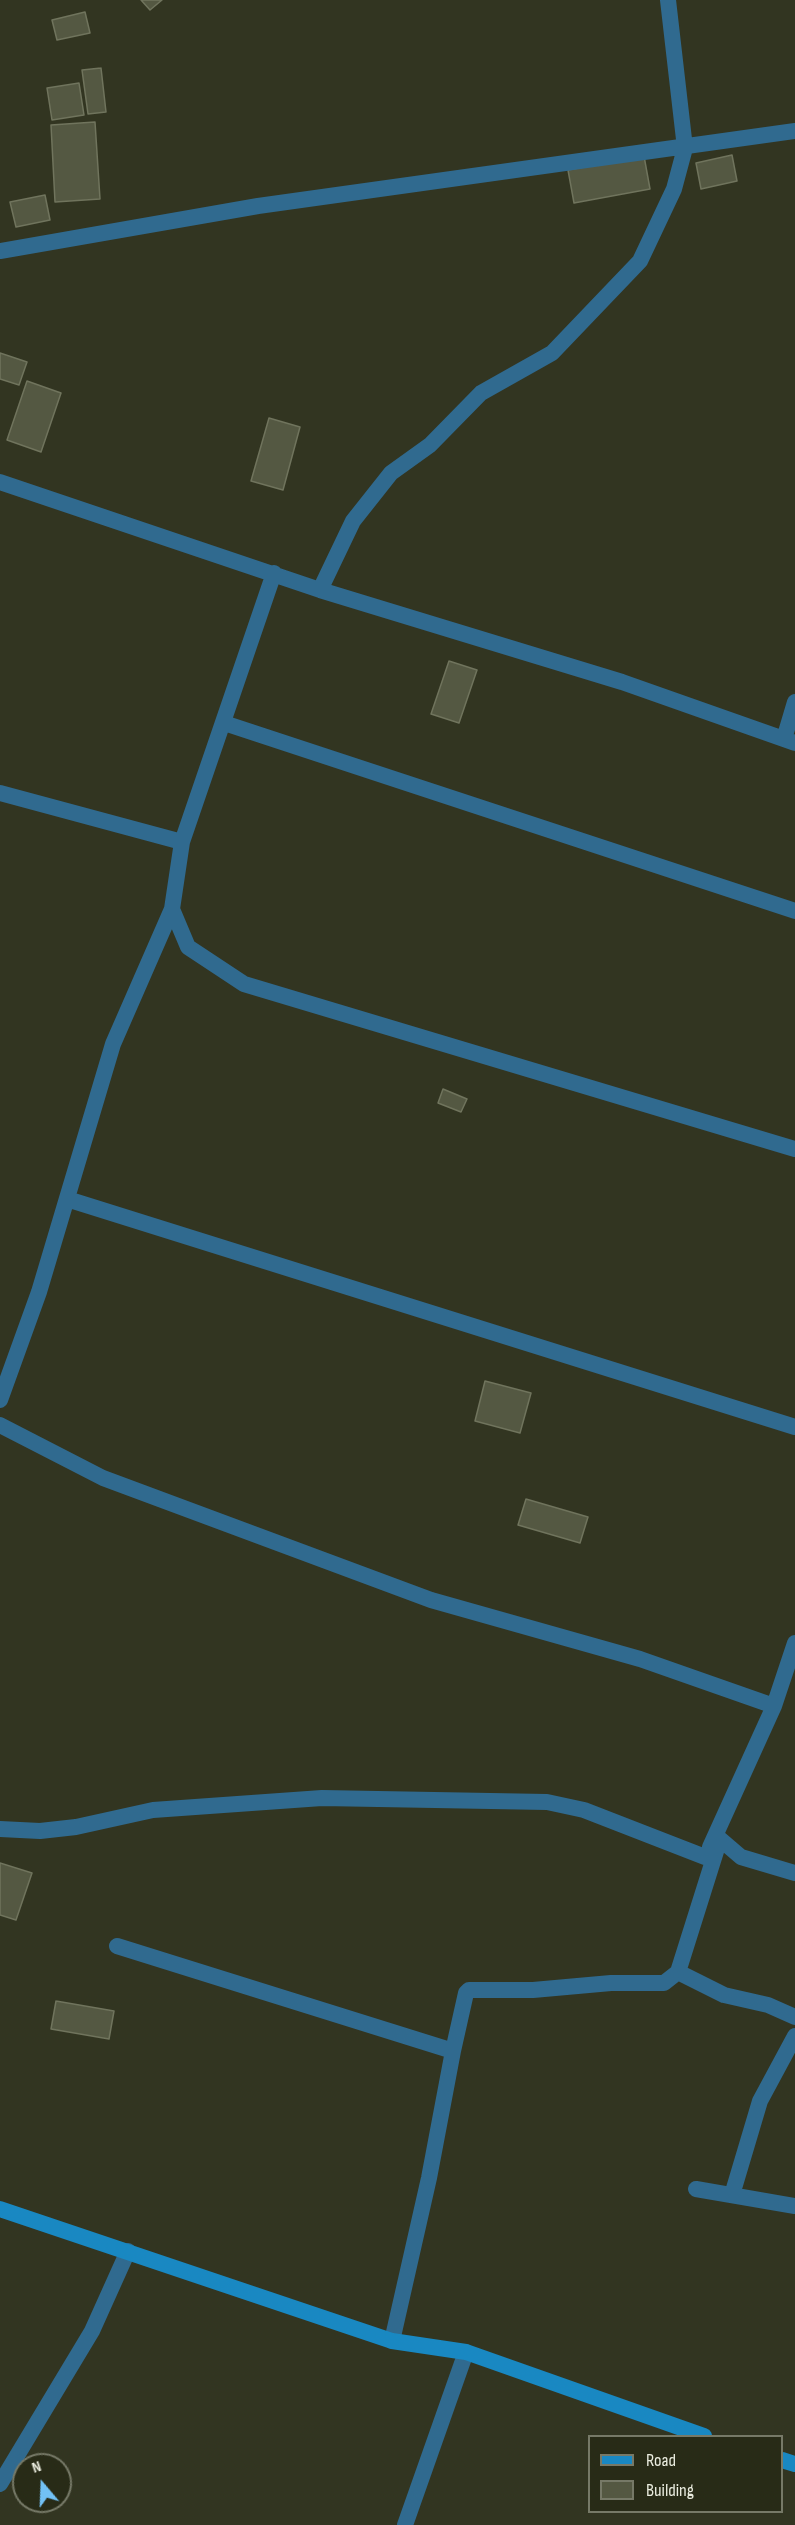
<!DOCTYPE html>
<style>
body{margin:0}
#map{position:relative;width:795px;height:2525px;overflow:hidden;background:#323521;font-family:"Sofia Sans Condensed",sans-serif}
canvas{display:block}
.legend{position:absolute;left:588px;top:2435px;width:195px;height:78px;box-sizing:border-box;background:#282b17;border:2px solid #767967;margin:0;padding:8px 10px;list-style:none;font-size:18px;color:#ebede0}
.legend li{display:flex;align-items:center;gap:12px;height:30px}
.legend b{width:30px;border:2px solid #767967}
.north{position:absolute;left:12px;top:2453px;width:60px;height:60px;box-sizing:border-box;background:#282b17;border:2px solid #767967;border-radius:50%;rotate:341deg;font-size:16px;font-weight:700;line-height:24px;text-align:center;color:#ebede0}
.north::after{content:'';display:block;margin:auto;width:21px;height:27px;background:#72c1f5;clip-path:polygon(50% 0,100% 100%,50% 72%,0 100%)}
</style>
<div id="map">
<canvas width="795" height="2525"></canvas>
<ul class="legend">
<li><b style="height:8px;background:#1988c2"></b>Road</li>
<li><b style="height:16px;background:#545842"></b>Building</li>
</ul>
<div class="north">N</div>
</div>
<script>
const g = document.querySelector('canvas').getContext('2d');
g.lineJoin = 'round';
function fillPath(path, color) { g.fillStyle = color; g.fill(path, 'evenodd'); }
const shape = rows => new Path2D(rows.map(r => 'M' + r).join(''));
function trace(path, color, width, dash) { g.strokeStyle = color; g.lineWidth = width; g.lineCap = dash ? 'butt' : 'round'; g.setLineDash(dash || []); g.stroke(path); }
const building = shape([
 [141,0,162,0,150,10,141,0],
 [85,12,90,33,57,40,52,20,85,12],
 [101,68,106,112,88,114,82,70,101,68],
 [79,83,84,115,52,120,47,88,79,83],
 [95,122,100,199,55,202,51,125,95,122],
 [732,155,737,181,701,189,696,163,732,155],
 [644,156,650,189,574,203,568,170,644,156],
 [45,195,50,220,16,227,10,202,45,195],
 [0,353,27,362,19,385,0,379,0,353],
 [27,381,61,393,41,452,7,440,27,381],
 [269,418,300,427,283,490,251,481,269,418],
 [449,661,477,670,459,723,431,714,449,661],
 [443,1089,467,1099,461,1112,438,1103,443,1089],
 [485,1381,531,1393,520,1433,475,1421,485,1381],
 [526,1499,588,1517,580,1543,518,1525,526,1499],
 [0,1863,32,1873,16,1920,0,1915,0,1863],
 [56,2001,114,2011,109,2039,51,2029,56,2001]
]);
fillPath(building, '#545842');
trace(building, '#70745d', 1.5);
trace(shape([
 [0,251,258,206,795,131],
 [0,482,320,590,622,682,795,743],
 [320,590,353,521,391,473,430,445,481,393,552,353,640,261,674,189,685,148,668,0],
 [224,723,795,911],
 [784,739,795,702],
 [0,793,182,842,172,909,188,947,244,984,795,1149],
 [182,842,274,573],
 [67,1199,795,1427],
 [0,1400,39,1292,113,1044,172,909],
 [0,1425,103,1478,431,1600,640,1659,774,1706],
 [0,1829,40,1831,76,1827,153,1810,322,1798,547,1802,584,1810,705,1857,720,1839,741,1857,795,1873],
 [710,1847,774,1706,795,1643],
 [117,1946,453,2051],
 [678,1972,718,1845],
 [696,2189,795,2206],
 [732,2195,760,2101,795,2036],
 [392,2341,429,2178,453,2051,466,1993,469,1990,533,1990,611,1983,664,1983,678,1972,724,1995,768,2005,795,2017],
 [0,2484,92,2331,128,2251],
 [405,2525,466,2352]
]), '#306a8f', 16);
trace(shape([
 [0,2209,392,2341,466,2352,704,2436],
 [782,2460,795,2464]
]), '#1988c2', 16);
</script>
